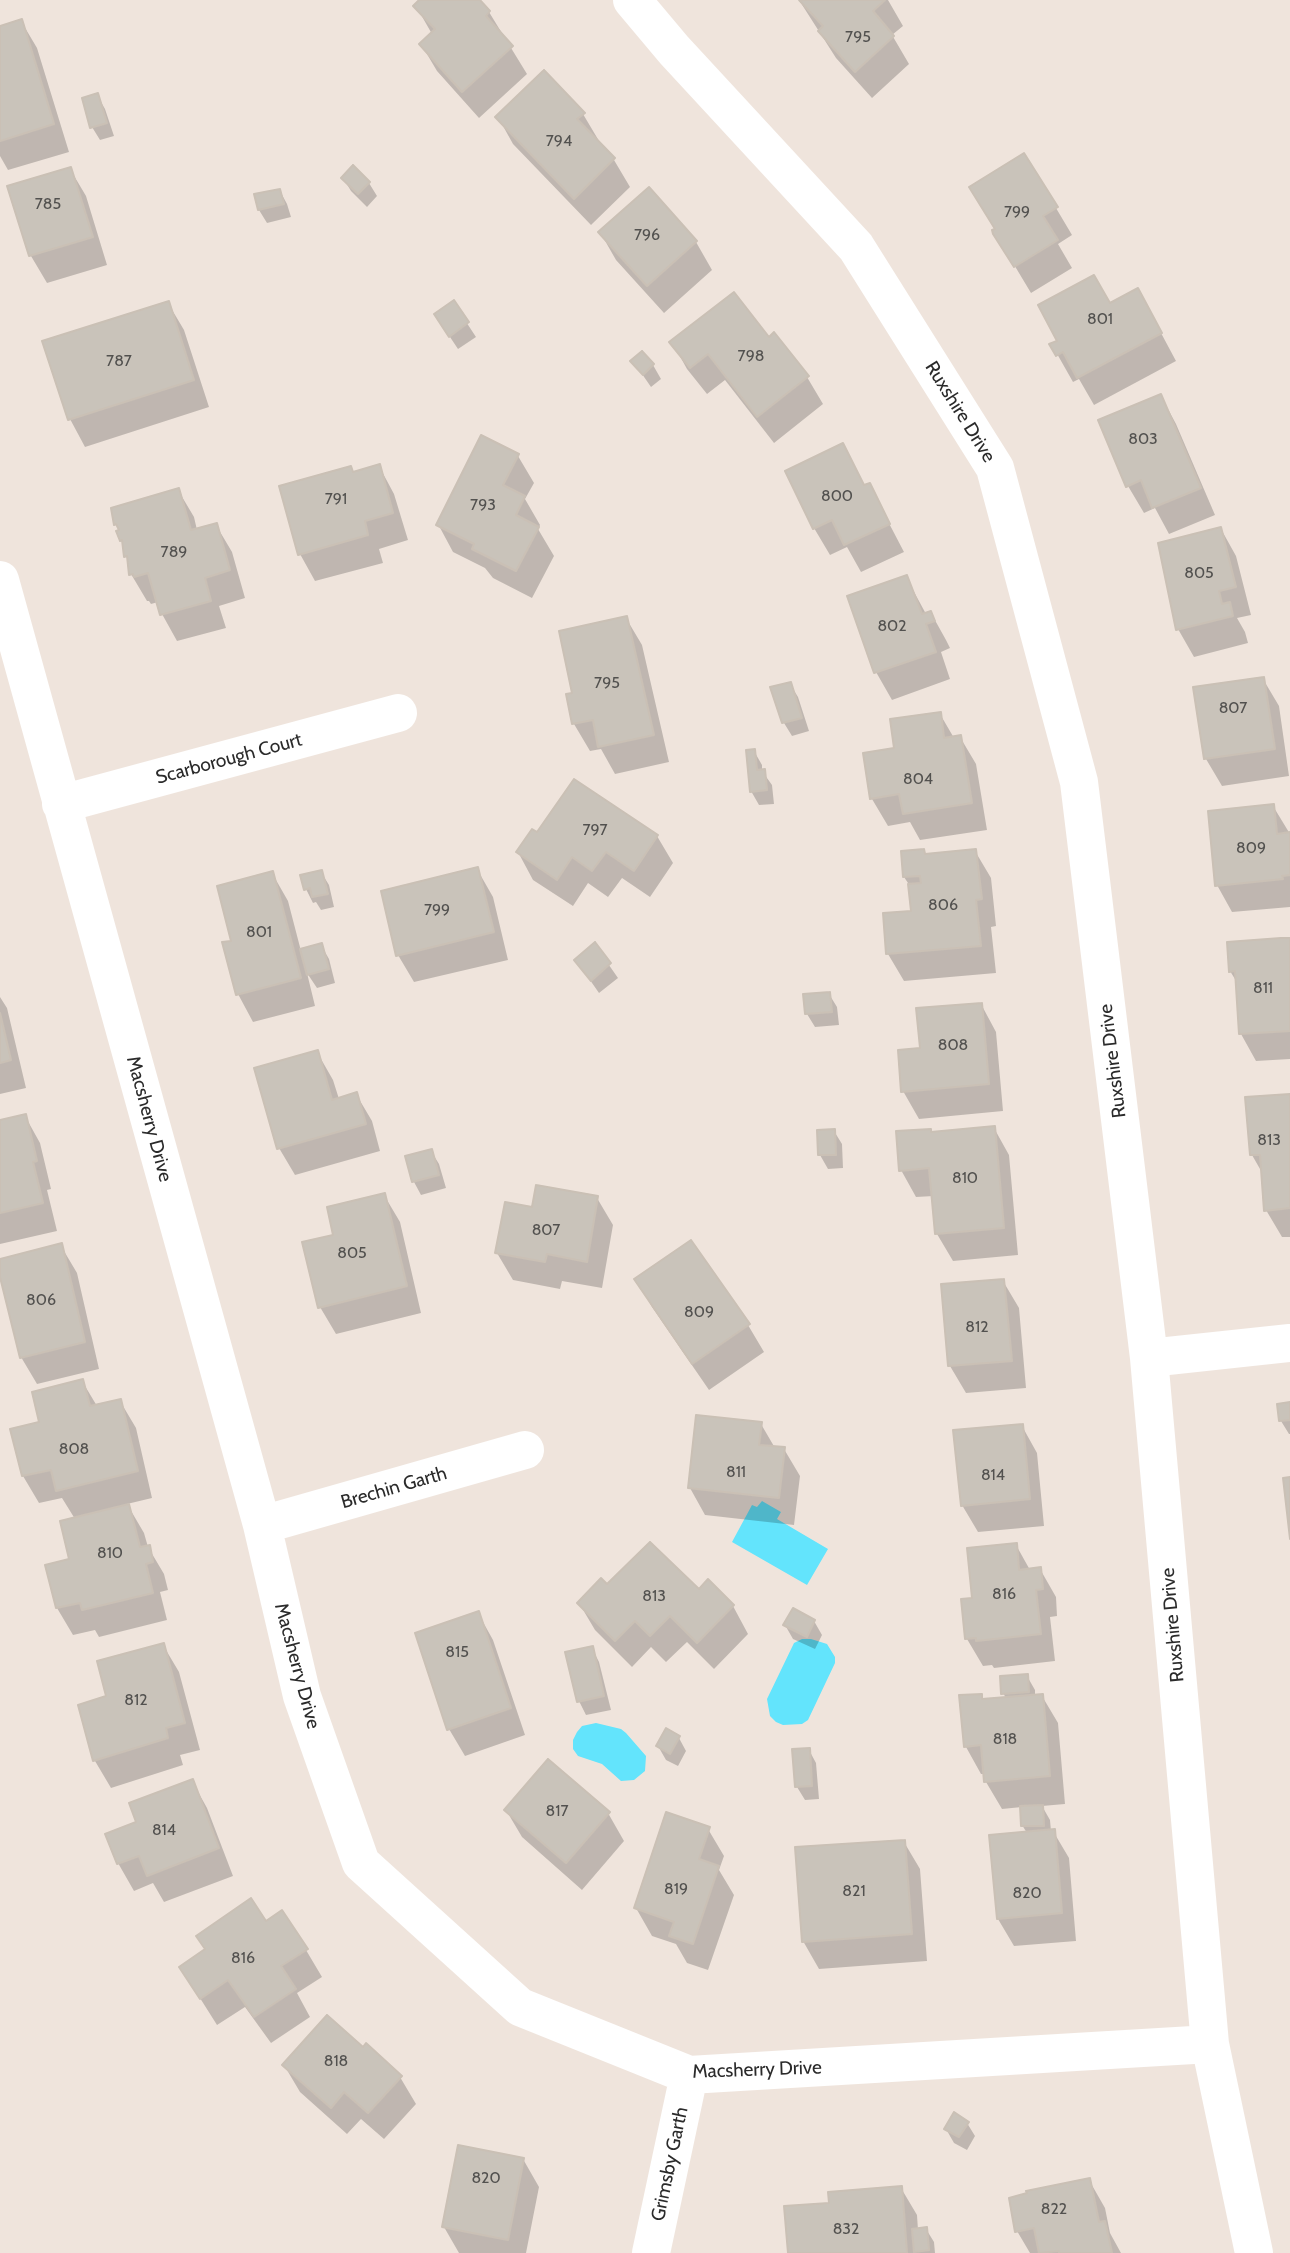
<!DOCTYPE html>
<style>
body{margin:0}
canvas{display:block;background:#efe4dc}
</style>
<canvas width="1290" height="2253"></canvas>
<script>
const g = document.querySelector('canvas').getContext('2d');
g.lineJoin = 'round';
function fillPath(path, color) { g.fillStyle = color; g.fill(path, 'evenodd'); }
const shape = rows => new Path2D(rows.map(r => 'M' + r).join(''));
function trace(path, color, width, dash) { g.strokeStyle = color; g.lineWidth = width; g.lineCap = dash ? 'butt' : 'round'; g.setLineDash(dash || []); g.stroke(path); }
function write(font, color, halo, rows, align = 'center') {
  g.font = font + ' Cabin,sans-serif'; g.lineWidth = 6; g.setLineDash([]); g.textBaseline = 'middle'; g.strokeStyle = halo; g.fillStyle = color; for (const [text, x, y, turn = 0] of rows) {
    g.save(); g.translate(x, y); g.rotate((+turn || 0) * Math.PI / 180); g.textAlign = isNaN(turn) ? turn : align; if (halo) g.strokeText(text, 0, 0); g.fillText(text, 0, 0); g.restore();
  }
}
fillPath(shape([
 [762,1501,781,1512,777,1519,828,1549,807,1585,732,1542,752,1505,757,1507],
 [802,1639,811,1639,827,1644,835,1657,835,1663,808,1720,802,1724,783,1725,776,1722,770,1716,767,1699,794,1643],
 [596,1723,621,1729,626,1733,646,1756,645,1771,634,1780,621,1781,602,1764,578,1756,573,1749,573,1740,577,1732,582,1726]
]), '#63e4fc');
fillPath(shape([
 [422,0,478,0,489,12,527,74,479,118,437,71,421,44,432,34,416,6],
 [799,0,888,0,903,26,892,35,909,64,872,98,836,58],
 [21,21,37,48,69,152,8,170,0,156,0,28],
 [97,95,105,109,114,136,100,140,92,127],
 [583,114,599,141,597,142,614,160,630,187,591,225,513,144,498,117],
 [70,169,86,196,107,265,47,283,31,256,10,187],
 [343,178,369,183,377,196,367,207,351,191],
 [648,189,696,242,712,270,664,313,616,260,600,232],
 [280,191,287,204,291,217,267,223,259,210],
 [1056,208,1072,235,1058,244,1072,268,1031,293,995,233],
 [453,302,476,337,458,349,444,328],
 [168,303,184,330,209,407,85,447,70,419],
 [1110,305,1153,318,1176,361,1094,405,1079,379,1073,382,1052,345],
 [768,340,807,377,823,404,774,443,725,380,707,394,687,369,672,342],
 [642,353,653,365,661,379,651,387,633,361],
 [1161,396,1176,424,1215,515,1169,534,1155,508,1144,513,1128,486],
 [518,456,534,483,525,499,540,525,538,529,554,556,532,598,493,578,485,568,453,552,438,524],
 [379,466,394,494,408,540,379,549,383,563,315,581,300,554,354,474],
 [869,485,904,552,861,572,847,547,830,555,814,528],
 [178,490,194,517,197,530,216,525,232,552,245,598,219,606,226,628,177,641,162,614,158,602,151,604,149,601,147,601,131,574,125,547,118,532],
 [1221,529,1236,556,1251,615,1237,618,1245,632,1248,643,1194,657,1178,629],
 [906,577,926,614,931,613,946,640,950,648,941,652,950,679,892,700,876,672,849,597],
 [626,618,642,645,669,762,615,774,601,749,590,751,574,724,568,695,574,694],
 [1263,679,1279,706,1289,776,1222,786,1206,759,1195,689],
 [790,684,798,697,809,731,792,736,784,723,773,689],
 [940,714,954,738,960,737,976,764,987,830,920,840,910,822,888,826,872,799,865,754,896,749],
 [754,751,762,765,762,771,772,785,774,804,759,805,751,791],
 [1273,806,1290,834,1290,907,1232,912,1217,885],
 [538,834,657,836,673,863,650,897,622,878,608,897,588,883,573,906,533,880,518,852],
 [923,851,926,855,975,851,991,878,996,926,991,927,996,973,904,981,888,954,912,912,910,886,904,877],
 [477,869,493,897,508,960,414,982,398,955],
 [321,872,329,885,334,907,321,910,316,902,313,903,306,889],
 [272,873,288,901,301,951,321,945,329,959,335,983,317,988,307,973,315,1006,253,1022,238,994],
 [1290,940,1290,1059,1256,1061,1241,1034,1238,984,1230,971],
 [595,945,618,978,599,993,576,960],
 [829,994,837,1007,839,1025,815,1027,807,1014],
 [0,997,7,1008,26,1088,0,1094],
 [981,1004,996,1032,1003,1111,919,1119,903,1091,922,1049],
 [317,1052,333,1080,339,1099,356,1094,372,1121,380,1151,295,1175,279,1148],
 [1290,1095,1290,1237,1282,1237,1266,1210,1264,1176,1252,1155],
 [25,1116,40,1143,51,1189,47,1190,57,1231,0,1244,0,1121],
 [994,1128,1009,1155,1018,1255,953,1261,937,1234,934,1196,916,1197,901,1170,930,1131,932,1134],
 [834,1131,842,1144,843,1168,828,1169,820,1155],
 [431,1151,439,1164,446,1188,421,1195,414,1182],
 [384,1195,400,1222,421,1313,336,1334,320,1307,335,1236],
 [597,1198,613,1225,602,1288,562,1281,560,1289,513,1280,497,1253,533,1209],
 [61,1246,77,1273,99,1369,37,1384,21,1357,0,1270,0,1261],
 [637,1280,748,1325,764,1352,709,1390,652,1307],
 [1003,1281,1019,1308,1026,1388,966,1393,950,1366],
 [82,1381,97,1406,120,1401,136,1428,152,1498,127,1504,144,1533,148,1547,164,1574,168,1590,160,1592,167,1620,99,1637,95,1630,73,1635,57,1608,47,1566,71,1560,75,1519,62,1498,39,1503,23,1476,12,1430,42,1423],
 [1290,1404,1290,1434,1289,1434,1281,1421],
 [761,1424,775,1448,784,1449,800,1476,794,1525,705,1515,690,1488],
 [1022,1426,1037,1453,1044,1526,978,1532,962,1505],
 [1016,1545,1030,1570,1040,1569,1056,1597,1057,1616,1050,1617,1055,1661,994,1668,992,1665,983,1666,967,1639,974,1599],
 [607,1587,699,1592,733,1606,748,1634,714,1669,687,1642,666,1662,651,1647,632,1667,595,1630,579,1603],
 [478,1613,493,1640,525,1735,465,1756,449,1729],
 [814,1621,822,1635,815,1649,793,1639,785,1625],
 [163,1645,179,1672,200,1750,180,1755,183,1765,111,1788,95,1761,80,1706,109,1697],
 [592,1648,599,1662,611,1710,586,1715,579,1701],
 [1027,1676,1035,1690,1035,1696,1042,1696,1058,1723,1065,1804,1042,1806,1050,1820,1051,1831,1053,1831,1069,1858,1076,1941,1014,1946,998,1919,1027,1833,1022,1825,1022,1807,1002,1809,986,1782,985,1774,981,1774,966,1747,981,1696,983,1700,1006,1698,1003,1693],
 [679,1738,686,1751,678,1766,666,1760,658,1746],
 [809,1750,816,1763,819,1799,805,1800,797,1787],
 [192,1781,207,1808,233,1876,164,1902,153,1883,134,1891,118,1863,139,1823],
 [506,1810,608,1813,624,1841,582,1890,522,1837],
 [708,1829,724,1856,719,1870,734,1895,708,1970,687,1963,676,1944,652,1936,636,1908],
 [904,1842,920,1869,927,1961,819,1969,803,1941],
 [266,1923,306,1950,322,1977,297,1993,310,2017,271,2043,245,2007,217,2025,181,1968],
 [284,2065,400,2077,416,2104,384,2139,361,2119,347,2134,300,2092],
 [967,2123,975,2136,967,2150,954,2143,946,2129],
 [523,2159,539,2187,526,2253,459,2253,444,2227],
 [1089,2180,1105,2208,1110,2233,1121,2253,1030,2253,1017,2231],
 [901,2188,917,2215,918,2230,926,2229,934,2242,935,2253,790,2253,831,2204]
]), '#0003');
const building = shape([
 [480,0,490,11,486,16,513,46,462,92,419,44,435,29,413,6,419,0,480,0],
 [799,0,885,0,873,11,894,36,855,72,818,31,823,26,799,0],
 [22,19,54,124,0,141,0,26,22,19],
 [544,70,585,113,577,119,615,158,574,199,495,117,544,70],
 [98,93,107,123,90,128,82,98,98,93],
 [1024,153,1058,207,1043,216,1058,240,1014,267,993,234,992,230,995,229,969,187,1024,153],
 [353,165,370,182,358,194,341,178,353,165],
 [71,167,93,237,29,256,7,186,71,167],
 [649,187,697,241,647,286,598,232,649,187],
 [280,189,284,204,258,210,254,194,280,189],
 [1094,275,1110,303,1138,288,1162,333,1077,378,1063,352,1056,356,1049,344,1057,341,1038,305,1094,275],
 [734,292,769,337,774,332,809,376,757,417,708,354,690,368,669,342,734,292],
 [454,300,469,322,449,337,434,314,454,300],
 [169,301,194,380,68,420,42,341,169,301],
 [642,351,654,364,643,375,630,361,642,351],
 [1161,394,1201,488,1152,508,1141,480,1126,487,1098,420,1161,394],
 [481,435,519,454,503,485,525,496,516,515,539,527,516,571,472,549,474,544,436,525,481,435],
 [843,443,864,485,870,483,890,524,844,545,832,520,813,529,785,471,843,443],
 [380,464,393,513,365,521,368,535,298,555,279,486,351,466,353,472,380,464],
 [179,488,191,530,217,523,230,570,205,578,211,601,160,615,148,573,134,577,133,574,129,575,127,556,124,557,122,540,120,541,116,531,119,530,116,524,114,525,111,508,179,488],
 [1221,527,1236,587,1219,591,1222,604,1230,602,1233,616,1176,630,1158,543,1221,527],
 [907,575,922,614,931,611,935,621,926,624,936,652,874,673,847,596,907,575],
 [627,616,654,735,598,747,593,720,572,724,566,694,572,693,559,631,627,616],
 [1264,677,1275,749,1204,759,1193,687,1264,677],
 [791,682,802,718,782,723,770,687,791,682],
 [941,712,944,738,961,735,972,803,903,814,899,794,870,799,863,753,894,748,890,719,941,712],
 [755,749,757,770,765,769,767,790,750,792,746,750,755,749],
 [574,779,658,835,634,871,606,852,592,871,572,857,557,880,516,852,532,829,537,832,574,779],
 [1274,804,1277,834,1290,832,1290,875,1282,876,1283,879,1215,886,1208,811,1274,804],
 [924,849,925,854,976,849,982,899,976,900,981,946,886,954,883,913,911,911,908,884,921,883,920,876,903,877,901,851,924,849],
 [478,867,494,932,396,956,381,891,478,867],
 [322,870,328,894,312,897,310,888,304,890,300,875,322,870],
 [273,871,301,978,236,995,222,942,231,941,217,886,273,871],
 [1281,938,1290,938,1290,1031,1239,1034,1235,971,1229,972,1227,942,1281,938],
 [595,942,611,963,591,981,574,960,595,942],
 [322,943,329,969,307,975,300,949,322,943],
 [830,992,832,1012,805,1014,803,994,830,992],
 [982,1003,989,1084,901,1092,898,1050,920,1048,916,1008,982,1003],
 [0,1013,11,1060,0,1063,0,1013],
 [318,1050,332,1100,357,1092,366,1124,277,1149,254,1068,318,1050],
 [1290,1094,1290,1208,1264,1211,1260,1155,1250,1155,1245,1097,1290,1094],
 [26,1114,37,1161,33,1162,43,1203,0,1213,0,1120,26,1114],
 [995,1126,1004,1228,935,1234,929,1168,899,1171,896,1131,931,1129,931,1132,995,1126],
 [835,1129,836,1155,818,1155,817,1130,835,1129],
 [432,1149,439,1175,412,1182,405,1156,432,1149],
 [536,1185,598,1196,587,1262,547,1254,545,1262,495,1253,505,1202,532,1207,536,1185],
 [385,1193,407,1286,318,1308,302,1242,333,1235,327,1207,385,1193],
 [691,1240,750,1324,692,1364,634,1279,691,1240],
 [62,1243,85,1342,20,1358,0,1277,0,1259,62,1243],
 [1004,1279,1012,1361,948,1366,941,1284,1004,1279],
 [83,1379,90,1406,121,1399,138,1471,56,1491,51,1470,22,1476,10,1429,39,1422,32,1392,83,1379],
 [1290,1402,1290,1420,1279,1421,1277,1404,1290,1402],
 [696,1415,762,1422,759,1445,785,1447,779,1498,688,1488,696,1415],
 [1023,1424,1030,1499,961,1506,953,1430,1023,1424],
 [1290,1477,1290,1539,1283,1478,1290,1477],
 [129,1504,140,1547,150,1545,153,1562,146,1564,153,1593,82,1610,80,1603,56,1608,45,1565,69,1559,60,1521,129,1504],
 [650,1542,699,1589,708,1579,734,1605,697,1643,670,1616,650,1636,635,1621,615,1641,577,1603,601,1578,607,1584,650,1542],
 [1017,1543,1019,1570,1041,1567,1043,1589,1036,1590,1041,1634,976,1641,976,1638,965,1639,961,1599,972,1598,967,1548,1017,1543],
 [793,1608,815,1620,807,1637,783,1625,793,1608],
 [479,1611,511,1708,447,1730,415,1633,479,1611],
 [164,1643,185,1723,166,1728,168,1738,93,1761,78,1705,106,1696,97,1661,164,1643],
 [593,1646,604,1696,577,1702,565,1652,593,1646],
 [1028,1674,1029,1692,1001,1694,1000,1676,1028,1674],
 [982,1694,982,1699,1043,1694,1050,1776,984,1782,981,1745,964,1747,959,1695,982,1694],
 [666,1728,680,1736,670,1754,656,1746,666,1728],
 [810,1748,812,1786,795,1787,792,1749,810,1748],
 [548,1759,610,1812,566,1863,504,1810,548,1759],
 [193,1779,219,1848,147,1876,139,1856,117,1864,105,1834,136,1822,129,1803,193,1779],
 [1043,1805,1044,1826,1021,1826,1020,1806,1043,1805],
 [666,1812,710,1827,699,1859,719,1866,693,1944,669,1936,674,1922,634,1908,666,1812],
 [1055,1829,1062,1913,997,1919,989,1835,1055,1829],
 [905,1840,912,1934,802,1942,795,1847,905,1840],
 [251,1898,266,1921,282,1910,308,1949,281,1966,296,1989,254,2017,228,1980,200,1999,179,1967,205,1949,196,1936,251,1898],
 [327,2015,363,2047,366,2043,402,2076,368,2113,344,2092,331,2108,282,2065,327,2015],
 [954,2112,969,2122,959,2137,944,2129,954,2112],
 [458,2145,524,2158,508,2240,442,2227,458,2145],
 [1090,2178,1099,2222,1105,2221,1112,2253,1059,2253,1059,2251,1039,2253,1034,2228,1015,2232,1009,2198,1027,2193,1026,2191,1090,2178],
 [902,2186,907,2253,788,2253,784,2206,829,2203,828,2192,902,2186],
 [927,2227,929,2250,914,2252,912,2229,927,2227]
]);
fillPath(building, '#c9c3ba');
trace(building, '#cac0b5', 2);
trace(shape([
 [632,0,674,50,856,247,995,468,1079,782,1149,1358,1210,2044,1254,2253],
 [0,580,262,1525,302,1696,361,1863,520,2007,689,2075,1210,2044],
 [61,804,398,713],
 [1149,1358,1290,1343],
 [262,1525,525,1450],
 [651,2253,689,2075]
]), '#fff', 38);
write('16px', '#52514f', null, [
 ["795",858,37],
 ["794",559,141],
 ["785",48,204],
 ["799",1017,212],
 ["796",647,235],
 ["801",1100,319],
 ["798",751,356],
 ["787",119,361],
 ["803",1143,439],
 ["800",837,496],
 ["791",336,499],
 ["793",483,505],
 ["789",174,552],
 ["805",1199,573],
 ["802",892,626],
 ["795",607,683],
 ["807",1233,708],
 ["804",918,779],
 ["797",595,830],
 ["809",1251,848],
 ["806",943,905],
 ["799",437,910],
 ["801",259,932],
 ["811",1263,988],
 ["808",953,1045],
 ["813",1269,1140],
 ["810",965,1178],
 ["807",546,1230],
 ["805",352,1253],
 ["806",41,1300],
 ["809",699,1312],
 ["812",977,1327],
 ["808",74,1449],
 ["811",736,1472],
 ["814",993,1475],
 ["810",110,1553],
 ["816",1004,1594],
 ["813",654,1596],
 ["815",457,1652],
 ["812",136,1700],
 ["818",1005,1739],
 ["817",557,1811],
 ["814",164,1830],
 ["819",676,1889],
 ["821",854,1891],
 ["820",1027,1893],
 ["816",243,1958],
 ["818",336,2061],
 ["820",486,2178],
 ["822",1054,2209],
 ["832",846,2229]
]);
write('19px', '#2b2b2b', '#fff', [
 ["Ruxshire Drive",960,412,58],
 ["Scarborough Court",229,759,-15],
 ["Ruxshire Drive",1113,1061,-97],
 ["Macsherry Drive",149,1119,75],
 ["Brechin Garth",394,1488,-16],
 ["Ruxshire Drive",1173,1625,-95],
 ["Macsherry Drive",297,1666,75],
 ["Macsherry Drive",757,2070,-2],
 ["Grimsby Garth",670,2164,-78]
]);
</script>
